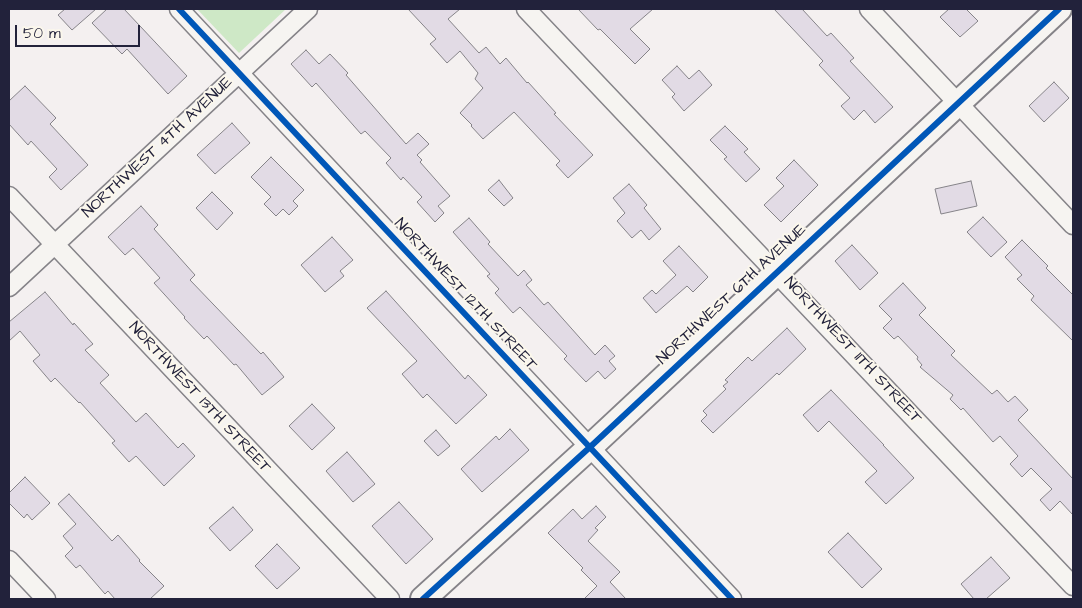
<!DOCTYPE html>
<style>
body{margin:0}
#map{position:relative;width:1082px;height:608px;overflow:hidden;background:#f4f0f0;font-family:"Architects Daughter",sans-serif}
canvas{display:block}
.frame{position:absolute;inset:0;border:10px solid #22223b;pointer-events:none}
.scale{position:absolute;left:15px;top:25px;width:125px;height:22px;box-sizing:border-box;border:2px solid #22223b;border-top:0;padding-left:6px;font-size:15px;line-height:18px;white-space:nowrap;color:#22223b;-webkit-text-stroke:4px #fbf7ec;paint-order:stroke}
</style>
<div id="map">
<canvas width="1082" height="608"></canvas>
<div class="frame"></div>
<div class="scale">50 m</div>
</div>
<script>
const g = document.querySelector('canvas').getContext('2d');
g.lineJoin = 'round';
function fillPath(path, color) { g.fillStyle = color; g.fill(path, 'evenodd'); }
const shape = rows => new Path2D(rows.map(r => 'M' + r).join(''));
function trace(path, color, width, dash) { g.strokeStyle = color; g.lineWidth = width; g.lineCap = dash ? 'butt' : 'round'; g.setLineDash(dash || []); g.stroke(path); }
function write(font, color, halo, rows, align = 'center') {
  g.font = font + ' "Architects Daughter",sans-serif'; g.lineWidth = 4; g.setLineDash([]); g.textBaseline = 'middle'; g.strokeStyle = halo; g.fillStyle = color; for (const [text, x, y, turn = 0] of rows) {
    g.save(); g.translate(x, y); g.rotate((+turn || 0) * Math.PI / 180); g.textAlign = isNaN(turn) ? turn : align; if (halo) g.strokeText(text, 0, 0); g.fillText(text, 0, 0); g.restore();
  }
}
fillPath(shape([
 [197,9,286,9,239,53]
]), '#cee8c6');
const building = shape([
 [65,9,96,9,72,30,58,15,65,9],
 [107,9,124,9,187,76,168,94,127,49,122,54,92,23,107,9],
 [408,9,460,9,448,19,479,53,486,47,500,64,506,58,527,83,528,82,556,113,554,114,593,155,568,178,556,165,560,161,514,112,483,139,471,126,472,125,460,113,483,88,475,79,478,73,460,51,447,63,430,44,436,39,408,9],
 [578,9,653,9,630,29,650,49,635,64,600,29,598,30,578,9],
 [774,9,802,9,827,36,831,33,854,58,850,61,893,107,875,123,864,110,854,120,841,106,850,98,819,65,823,61,774,9],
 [949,9,966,9,978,21,960,37,940,17,949,9],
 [306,50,319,64,330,54,348,73,346,75,406,144,418,133,429,144,417,155,422,160,420,162,450,196,438,206,444,213,435,222,417,202,422,197,403,177,401,180,386,163,391,158,365,131,361,134,316,83,312,87,291,64,306,50],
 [677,66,689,79,699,70,712,85,684,111,672,97,675,94,662,80,677,66],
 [1054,82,1069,98,1044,122,1029,106,1054,82],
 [25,86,56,118,50,124,88,165,61,190,49,177,57,169,31,141,28,145,9,124,9,101,25,86],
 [232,123,250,143,215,174,197,155,232,123],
 [725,126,748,149,744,152,760,169,746,182,724,159,727,157,710,140,725,126],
 [271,157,304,190,293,201,298,206,289,215,283,209,276,216,264,204,271,197,251,177,271,157],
 [794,160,818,185,781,222,764,205,784,186,776,178,794,160],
 [499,180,513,198,504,206,488,190,499,180],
 [971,181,977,206,941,214,935,189,971,181],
 [629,184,647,205,644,208,661,229,649,240,641,230,632,238,617,221,625,213,613,198,629,184],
 [212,192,233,213,217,230,196,208,212,192],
 [141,206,158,225,154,229,195,275,190,280,261,354,263,352,284,377,262,395,236,364,234,365,207,336,204,339,184,318,185,317,154,283,160,278,133,248,125,255,108,237,141,206],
 [983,217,1007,242,991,257,967,232,983,217],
 [469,218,490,242,488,244,518,276,524,270,532,280,526,285,544,305,548,302,595,355,605,345,615,356,609,361,616,369,605,379,598,371,586,382,564,359,567,356,520,307,513,313,495,293,499,289,487,276,490,274,453,232,469,218],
 [332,237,353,260,340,271,344,276,325,292,301,265,332,237],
 [1022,240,1048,266,1046,268,1073,295,1073,341,1031,300,1034,296,1017,279,1022,275,1005,257,1022,240],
 [852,245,878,273,860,290,835,261,852,245],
 [679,246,708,277,693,292,687,286,656,313,643,298,652,290,656,294,676,275,663,261,679,246],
 [903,283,926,308,919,315,955,351,951,355,992,394,997,390,1008,402,1015,396,1028,410,1018,420,1073,479,1073,515,1060,501,1050,511,1040,500,1052,489,1031,468,1022,477,1010,464,1018,456,1000,436,993,442,963,408,961,410,950,399,953,395,920,367,922,365,917,359,918,357,898,336,894,339,883,328,892,319,879,306,903,283],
 [386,291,465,379,468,375,487,395,456,424,427,394,423,398,402,374,417,361,367,308,386,291],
 [45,292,73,325,74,323,93,344,85,350,109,375,100,383,136,422,146,413,178,448,183,443,195,456,164,486,136,456,129,462,112,443,115,441,80,402,79,403,55,378,51,382,33,361,40,355,20,331,9,341,9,322,45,292],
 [787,328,806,349,779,375,777,373,713,433,701,421,707,415,703,411,726,389,723,386,728,382,725,380,748,357,752,361,787,328],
 [831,390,884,445,883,445,914,478,886,504,865,482,877,471,829,421,818,432,803,415,831,390],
 [312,404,335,428,312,450,289,426,312,404],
 [510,429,529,450,482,492,461,469,496,436,499,440,510,429],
 [436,430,450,446,438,456,424,441,436,430],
 [347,452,375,484,353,502,326,471,347,452],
 [25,477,50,503,32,520,27,514,24,518,9,503,9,493,25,477],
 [69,494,112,541,118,535,140,560,139,561,164,586,150,599,115,599,108,591,105,594,80,565,76,568,65,556,73,548,63,536,76,524,58,504,69,494],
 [399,502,433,539,406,564,372,526,399,502],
 [596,506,606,517,595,528,598,530,588,541,620,572,610,582,626,599,584,599,597,586,581,570,583,568,548,533,573,509,582,519,596,506],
 [233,507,253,530,230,551,209,528,233,507],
 [848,533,882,569,862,588,828,552,848,533],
 [277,544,300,568,277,589,255,566,277,544],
 [991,557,1010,578,986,599,974,599,961,584,991,557]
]);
fillPath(building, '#e2dbe5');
trace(building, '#858388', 1);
const street = shape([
 [179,9,732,599],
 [526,9,1073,586],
 [869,9,1073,225],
 [9,196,390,599],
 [9,287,308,9],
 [9,560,46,599]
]);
const secondary = shape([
 [423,599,589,448,1059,9]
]);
trace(street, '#858388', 21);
trace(secondary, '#858388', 28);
trace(street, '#f6f4f1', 18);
trace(secondary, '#f6f4f1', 24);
trace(shape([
 [179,9,732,599],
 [423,599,589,448,1059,9]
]), '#0057b8', 6);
write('16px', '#22223b', '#fbf7ec', [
 ["NORTHWEST 4TH AVENUE",158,148,-43],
 ["NORTHWEST 12TH STREET",465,295,47],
 ["NORTHWEST 6TH AVENUE",732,295,-43],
 ["NORTHWEST 11TH STREET",852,351,47],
 ["NORTHWEST 13TH STREET",199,398,47]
]);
</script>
